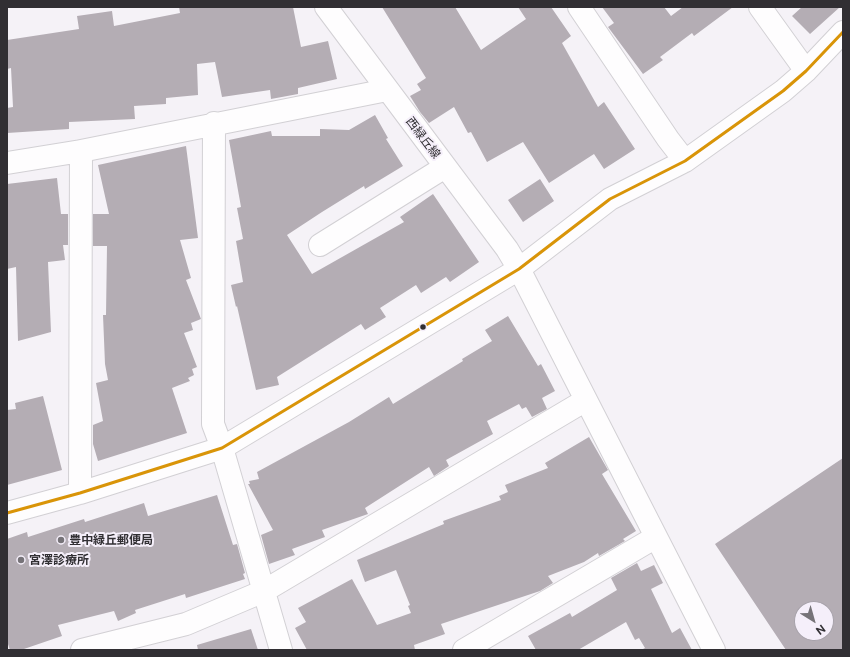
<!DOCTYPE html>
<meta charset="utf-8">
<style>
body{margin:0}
#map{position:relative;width:850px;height:657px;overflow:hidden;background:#f5f2f7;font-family:"Public Sans",sans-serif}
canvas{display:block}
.frame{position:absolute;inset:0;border:8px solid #312f33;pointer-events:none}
.north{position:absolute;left:794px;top:601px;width:40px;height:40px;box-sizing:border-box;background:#f5effa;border:1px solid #a7a2aa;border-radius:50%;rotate:143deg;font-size:11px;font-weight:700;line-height:16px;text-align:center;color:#312f33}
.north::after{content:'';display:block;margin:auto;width:14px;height:18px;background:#767378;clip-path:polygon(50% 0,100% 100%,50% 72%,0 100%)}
</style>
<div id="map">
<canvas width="850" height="657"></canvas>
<div class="frame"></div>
<div class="north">N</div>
</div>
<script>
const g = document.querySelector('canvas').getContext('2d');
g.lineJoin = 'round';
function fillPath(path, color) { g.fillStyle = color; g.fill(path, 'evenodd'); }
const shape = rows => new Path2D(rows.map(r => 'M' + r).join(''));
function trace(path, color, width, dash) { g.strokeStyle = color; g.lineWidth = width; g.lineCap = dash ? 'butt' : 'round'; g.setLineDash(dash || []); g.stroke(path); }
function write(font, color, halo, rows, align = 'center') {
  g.font = font + ' "Public Sans","Noto Sans JP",sans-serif'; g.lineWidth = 4; g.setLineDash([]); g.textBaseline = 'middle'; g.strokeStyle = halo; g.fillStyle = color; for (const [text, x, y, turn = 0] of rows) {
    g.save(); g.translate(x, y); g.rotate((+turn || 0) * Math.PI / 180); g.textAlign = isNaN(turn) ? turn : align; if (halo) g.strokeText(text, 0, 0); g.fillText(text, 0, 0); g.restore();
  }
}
fillPath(shape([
 [179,7,293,7,301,47,328,41,337,79,298,88,298,94,271,99,270,90,222,97,215,62,197,64,198,95,166,98,166,104,134,106,135,119,69,122,69,129,7,133,7,108,13,107,11,68,7,69,7,40,79,29,77,16,112,11,114,26,180,13],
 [382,7,455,7,481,50,526,19,518,7,551,7,571,36,562,43,598,107,604,102,635,149,604,169,594,154,549,183,523,142,487,162,471,132,468,133,454,107,429,123,420,112,410,96,421,90,417,84,426,78],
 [602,7,664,7,671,16,683,7,733,7,694,36,692,33,660,57,663,60,643,74,608,27,614,23],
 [802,7,840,7,810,34,792,16],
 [375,115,388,138,386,139,403,166,365,189,364,186,322,212,287,235,312,274,404,222,400,217,433,194,479,262,450,282,446,277,421,293,416,285,380,308,386,317,365,330,361,324,277,377,279,385,256,390,237,306,236,307,231,285,243,282,236,241,243,239,237,208,241,207,229,140,271,131,272,136,320,136,320,129,349,130],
 [186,146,198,238,180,240,191,278,186,280,201,319,191,323,193,330,184,333,197,367,192,369,194,375,188,378,190,381,172,388,187,433,98,461,93,444,93,425,103,421,96,383,108,380,105,364,103,315,106,315,107,246,93,246,93,214,109,214,98,165],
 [57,178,61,214,68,214,68,245,63,245,65,260,48,262,51,332,18,341,16,267,7,269,7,184],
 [540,179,554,201,523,222,508,200],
 [508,316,538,366,541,364,555,391,542,398,547,409,532,417,526,407,522,409,519,404,487,421,493,434,446,460,449,466,434,476,429,467,365,508,368,514,322,530,325,537,292,549,295,555,269,564,261,535,273,530,248,484,250,484,249,481,259,479,257,472,349,422,389,397,393,404,463,361,462,359,492,341,485,330],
 [43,396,62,470,7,485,7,410,16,409,15,403],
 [589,437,608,470,602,474,636,531,623,539,625,541,599,556,598,553,584,562,548,576,553,583,540,591,441,624,445,634,414,645,415,650,307,650,295,628,306,622,298,608,352,579,377,625,411,613,408,606,410,605,396,570,365,582,357,560,444,524,443,521,501,500,499,496,508,492,505,485,548,468,545,463],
 [843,458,843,650,786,650,715,544],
 [802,609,826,609,826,633,802,633],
 [217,495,233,545,237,544,245,573,243,574,245,579,186,598,185,594,135,610,136,613,118,621,114,611,58,625,62,636,21,650,10,650,7,641,7,539,27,532,28,537,84,519,85,522,144,503,148,516],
 [637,563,641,571,654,565,663,583,651,589,672,633,680,628,692,650,641,650,645,648,639,638,635,640,626,622,578,650,536,650,528,636,570,613,572,617,617,590,611,578],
 [251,629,258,650,198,650,197,645]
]), '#b4adb4');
const minor = shape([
 [326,7,507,249,519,269,714,650],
 [579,7,668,139,685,161],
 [760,7,806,71],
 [214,123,213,424,222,448,281,650],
 [7,163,81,151,387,90],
 [320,245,445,167],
 [80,493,81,151],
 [7,513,80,493,222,448,519,269,610,199,685,161,783,91,806,71,843,32],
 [82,650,186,624,264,591,586,400],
 [464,650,656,537]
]);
trace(minor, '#d2d0d4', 24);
trace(minor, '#fefdfe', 22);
trace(shape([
 [7,513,80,493,222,448,519,269,610,199,685,161,783,91,806,71,843,32]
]), '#d99408', 3);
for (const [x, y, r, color] of [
 [423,327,3.5,"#312f33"],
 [61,540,4,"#767378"],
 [21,560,4,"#767378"]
]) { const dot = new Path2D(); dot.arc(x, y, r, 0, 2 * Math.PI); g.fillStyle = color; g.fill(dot); trace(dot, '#f5effa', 1.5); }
write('12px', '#312f33', '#f5effa', [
 ["西緑丘線",423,138,53]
]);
write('bold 12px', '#312f33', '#f5effa', [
 ["豊中緑丘郵便局",69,540],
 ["宮澤診療所",29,560]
], 'left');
</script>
